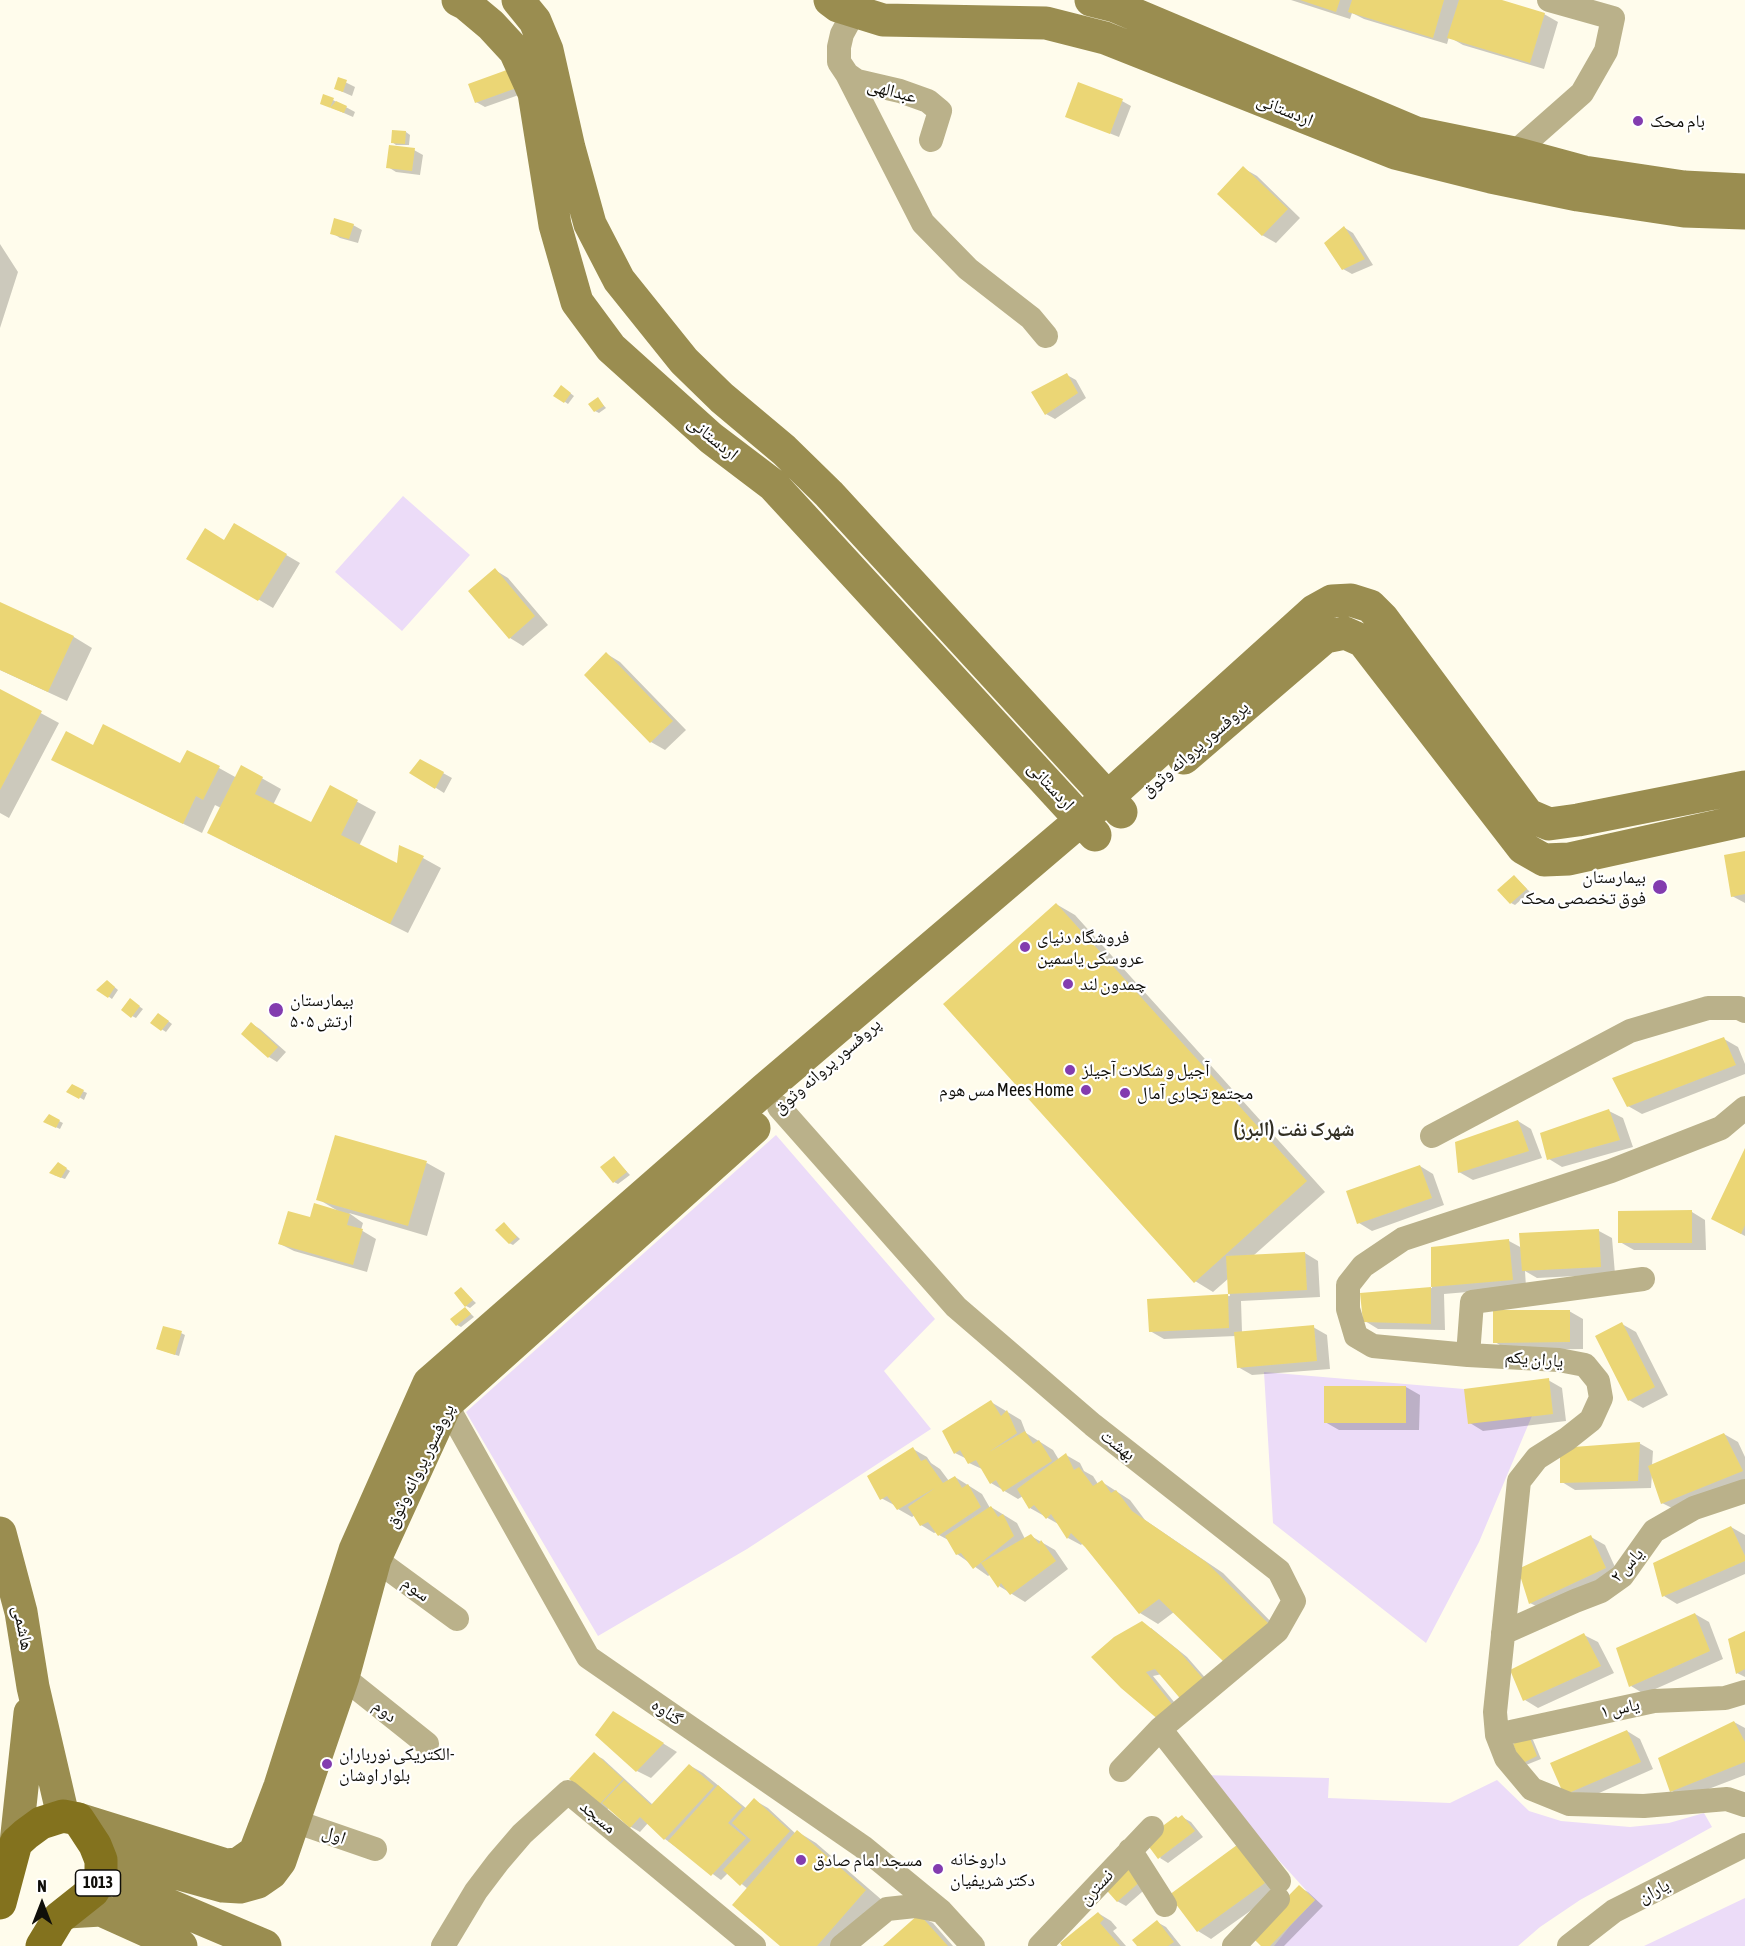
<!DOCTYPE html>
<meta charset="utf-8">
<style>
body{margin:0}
#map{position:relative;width:1745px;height:1946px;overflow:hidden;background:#fffcec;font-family:"Asap Condensed",sans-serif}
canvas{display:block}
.north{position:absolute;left:12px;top:1874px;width:60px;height:60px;-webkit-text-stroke:4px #fff;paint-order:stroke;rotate:0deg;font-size:16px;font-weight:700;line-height:24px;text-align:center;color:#100f0a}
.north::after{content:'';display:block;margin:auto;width:21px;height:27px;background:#100f0a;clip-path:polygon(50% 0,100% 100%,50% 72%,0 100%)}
</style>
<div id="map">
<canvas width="1745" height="1946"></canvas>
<div class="north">N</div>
</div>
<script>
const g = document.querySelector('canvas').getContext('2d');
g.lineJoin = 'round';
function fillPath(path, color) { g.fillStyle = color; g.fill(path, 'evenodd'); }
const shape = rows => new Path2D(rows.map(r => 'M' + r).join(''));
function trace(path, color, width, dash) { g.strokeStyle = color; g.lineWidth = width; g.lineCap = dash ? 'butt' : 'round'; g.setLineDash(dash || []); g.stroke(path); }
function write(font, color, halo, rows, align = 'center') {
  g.font = font + ' "Asap Condensed","Noto Naskh Arabic",sans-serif'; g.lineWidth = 4.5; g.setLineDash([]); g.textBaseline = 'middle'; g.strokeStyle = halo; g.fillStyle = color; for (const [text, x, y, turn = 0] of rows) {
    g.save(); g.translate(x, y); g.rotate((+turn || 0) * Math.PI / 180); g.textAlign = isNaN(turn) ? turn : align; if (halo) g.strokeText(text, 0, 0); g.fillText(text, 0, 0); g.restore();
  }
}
fillPath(shape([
 [403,496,470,555,402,631,335,572],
 [776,1135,935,1319,884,1371,931,1429,747,1549,598,1636,466,1412],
 [1264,1372,1464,1389,1542,1392,1479,1542,1426,1643,1273,1523],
 [1201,1775,1329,1778,1328,1798,1450,1803,1497,1780,1529,1811,1561,1821,1630,1827,1669,1823,1704,1813,1712,1827,1580,1900,1540,1927,1518,1946,1274,1946,1290,1926,1315,1900],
 [1745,1898,1745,1946,1644,1946]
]), '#ecdcf8');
fillPath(shape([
 [1291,0,1497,0,1544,14,1558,22,1544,69,1463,45,1449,37,1447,44,1364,19,1352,13,1350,19],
 [515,68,530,91,485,107,476,102],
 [339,79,355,87,352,96,336,89],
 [333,100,355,112,353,117,321,103],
 [1122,101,1131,106,1119,137,1066,116],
 [406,132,410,135,409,145,396,145,392,142],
 [414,150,423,155,420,175,396,172,388,167],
 [1243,168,1257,176,1300,218,1276,243,1262,235],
 [353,225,362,230,358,243,340,238,332,233],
 [1345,228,1353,233,1373,265,1352,274,1343,269],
 [0,244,18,272,0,328],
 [1067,375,1076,380,1086,398,1055,419,1046,414],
 [565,389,574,396,568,404,555,395],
 [598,399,606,408,599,413,595,411],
 [235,525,300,563,273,608,188,558,225,542],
 [495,570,508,578,548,625,523,646,510,638],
 [0,603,74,637,92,648,67,701,0,670],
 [607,654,620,662,686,730,665,750,651,742,586,675],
 [0,691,59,723,9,818,0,813],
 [93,747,181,765,219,768,237,778,242,767,281,789,273,805,312,824,330,787,376,812,359,846,398,865,423,858,441,868,408,933,227,843,221,808,215,805,202,833,53,760],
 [411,772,443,773,452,778,444,793],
 [1745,853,1745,903,1732,896],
 [1515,877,1530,892,1515,905,1511,903],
 [1056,904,1075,915,1325,1192,1253,1256,1305,1253,1318,1261,1320,1297,1241,1301,1242,1332,1313,1327,1327,1335,1330,1369,1252,1375,1238,1367,1236,1336,1164,1339,1150,1331,1149,1300,1230,1296,1229,1278,1213,1292,1195,1281],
 [111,984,118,990,112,999,98,989],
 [130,1000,143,1009,136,1018,132,1016],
 [163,1017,172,1024,166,1032,152,1023],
 [252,1024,260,1029,286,1052,277,1062,269,1057],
 [1724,1039,1738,1047,1745,1064,1745,1074,1642,1114,1628,1106],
 [72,1086,87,1093,84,1100,69,1091],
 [1609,1111,1623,1118,1633,1147,1562,1167,1549,1159],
 [49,1116,63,1123,60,1129,45,1122],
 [1518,1121,1531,1129,1542,1158,1473,1180,1459,1172],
 [1745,1151,1745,1236,1713,1219],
 [614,1158,630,1175,618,1184,614,1182],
 [427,1163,445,1173,427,1236,349,1213,363,1223,361,1230,376,1239,367,1272,294,1251,280,1244,311,1219,338,1211,318,1199],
 [58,1164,70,1171,65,1179,54,1175],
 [1420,1166,1433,1174,1444,1205,1372,1231,1359,1223],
 [1692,1212,1705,1220,1706,1250,1634,1250,1620,1242],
 [504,1224,520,1239,513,1245,509,1243],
 [1599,1231,1612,1238,1615,1274,1537,1278,1525,1271,1526,1287,1444,1294,1445,1330,1378,1329,1365,1321,1362,1294,1432,1288,1432,1249,1509,1241,1522,1248],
 [461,1289,476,1303,470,1308,466,1306],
 [466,1309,474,1317,461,1327,457,1325],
 [1569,1311,1583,1319,1583,1349,1508,1350,1495,1342],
 [1622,1324,1636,1332,1668,1395,1643,1408,1629,1400],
 [181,1333,185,1335,179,1356,158,1349],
 [1548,1380,1562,1388,1566,1421,1483,1431,1470,1423],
 [1406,1387,1420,1395,1419,1430,1339,1430,1325,1422],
 [991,1402,1021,1420,1026,1433,1053,1450,1059,1460,1066,1455,1080,1463,1084,1471,1093,1476,1098,1484,1102,1482,1130,1500,1145,1520,1223,1573,1281,1632,1174,1612,1158,1624,1140,1613,1083,1543,1081,1545,1068,1538,1060,1525,1030,1508,1023,1496,1018,1499,991,1483,984,1470,969,1463,967,1459,955,1453],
 [1724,1434,1738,1442,1745,1457,1745,1483,1676,1510,1662,1503,1652,1474,1651,1488,1575,1490,1562,1482,1639,1443,1653,1451,1652,1466],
 [913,1449,927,1457,931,1463,940,1469,949,1481,955,1477,982,1494,990,1508,991,1507,1017,1523,1025,1539,1031,1536,1055,1550,1068,1569,1025,1602,999,1586,991,1574,988,1576,957,1554,950,1541,939,1535,937,1532,934,1533,921,1525,915,1515,912,1517,898,1509,896,1506,881,1498],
 [1731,1527,1745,1535,1745,1574,1677,1604,1664,1596],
 [1591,1537,1605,1545,1619,1576,1544,1610,1530,1603],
 [1695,1614,1709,1622,1723,1659,1644,1694,1631,1686],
 [1151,1628,1187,1657,1215,1689,1162,1674,1153,1676,1183,1713,1122,1687],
 [1745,1633,1745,1677,1737,1673],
 [1584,1635,1598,1642,1614,1673,1538,1708,1525,1700,1512,1671],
 [627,1721,677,1752,651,1778,637,1771],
 [1734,1722,1745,1728,1745,1775,1685,1798,1672,1791],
 [1627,1731,1640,1739,1653,1769,1579,1802,1565,1794],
 [1529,1738,1533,1740,1541,1759,1526,1765,1523,1763],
 [594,1754,603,1759,653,1805,689,1765,703,1773,747,1809,754,1800,768,1808,796,1834,798,1832,816,1843,883,1901,844,1946,783,1946,748,1889,728,1873,721,1880,665,1839,648,1823,640,1832,631,1827,609,1807,607,1810,599,1805],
 [1182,1817,1191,1822,1203,1837,1168,1863,1160,1858],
 [1237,1847,1278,1891,1211,1939,1198,1931],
 [1126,1863,1150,1885,1126,1906,1117,1901],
 [1299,1887,1308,1892,1323,1906,1284,1946,1263,1946],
 [1098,1913,1111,1921,1117,1928,1113,1931,1126,1946,1064,1946],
 [919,1916,933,1923,953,1946,885,1946],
 [1157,1922,1166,1927,1181,1946,1139,1946]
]), '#0003');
fillPath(shape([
 [1300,0,1340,0,1336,12],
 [1352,0,1444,0,1433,38,1348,12],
 [1459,0,1502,0,1545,13,1530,63,1447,38],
 [515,67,522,86,475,103,468,84],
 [338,77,347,80,343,92,334,89],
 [1078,82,1123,99,1110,134,1065,117],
 [323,94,334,98,330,108,336,101,347,106,344,113,320,104],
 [392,130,406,131,405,144,391,143],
 [389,145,415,148,412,171,386,168],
 [1243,166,1288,209,1262,236,1217,194],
 [334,218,354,224,349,239,330,234],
 [1344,226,1365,259,1342,270,1324,243],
 [1067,373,1078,393,1045,415,1031,392],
 [561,385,571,393,564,403,553,396],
 [598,397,604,406,594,412,588,404],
 [234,523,287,554,258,601,186,559,205,528,224,540],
 [495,568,535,616,509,639,468,591],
 [0,602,74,636,48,692,0,670],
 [606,652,673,721,650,743,584,675],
 [0,689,42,711,0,790],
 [103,724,180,763,187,750,220,766,203,800,196,796,183,824,51,760,66,731,93,745],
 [420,759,444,772,435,789,409,773],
 [241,765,263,777,255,794,311,822,330,785,358,800,341,835,397,863,399,845,424,856,390,924,207,833],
 [1745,851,1745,894,1731,897,1724,855],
 [1514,875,1527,889,1510,904,1497,890],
 [1056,903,1307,1181,1194,1283,943,1004],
 [107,980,115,987,108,998,96,990],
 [130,998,140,1006,131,1018,121,1010],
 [158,1013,169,1021,161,1031,150,1023],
 [251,1022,278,1047,268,1058,241,1034],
 [1724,1037,1736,1065,1627,1107,1612,1078],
 [72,1084,84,1090,79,1099,66,1092],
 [1609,1109,1620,1140,1547,1160,1540,1133],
 [49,1114,60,1120,56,1128,43,1122],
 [1518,1120,1529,1151,1458,1173,1455,1142],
 [335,1135,427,1161,408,1226,316,1200],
 [1745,1148,1745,1225,1741,1234,1711,1219],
 [614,1156,627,1172,613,1183,600,1167],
 [58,1162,67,1168,61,1178,49,1173],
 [1420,1165,1432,1198,1357,1224,1346,1191],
 [314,1203,350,1214,347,1225,363,1229,353,1265,278,1244,288,1211,310,1217],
 [1692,1210,1692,1243,1618,1243,1618,1211],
 [504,1222,517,1237,509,1244,495,1230],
 [1599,1229,1601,1267,1522,1271,1519,1233],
 [1509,1239,1513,1280,1431,1287,1431,1247],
 [1305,1252,1307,1290,1228,1294,1226,1256],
 [461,1287,473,1300,465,1307,454,1293],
 [1431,1287,1431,1324,1363,1322,1360,1293],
 [1228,1294,1229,1328,1149,1332,1147,1299],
 [465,1307,471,1314,456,1326,450,1319],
 [1493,1310,1570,1310,1570,1342,1493,1343],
 [1622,1322,1655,1387,1628,1401,1595,1336],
 [1314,1325,1317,1361,1237,1368,1234,1332],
 [163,1326,182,1331,175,1355,156,1349],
 [1549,1378,1553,1414,1468,1424,1464,1389],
 [1324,1386,1406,1386,1406,1423,1324,1423],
 [991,1400,1001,1416,1007,1410,1017,1433,989,1452,1025,1431,1033,1444,1039,1440,1052,1461,1003,1492,996,1480,990,1484,976,1460,968,1464,960,1450,954,1454,942,1431],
 [1724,1433,1743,1471,1661,1504,1648,1466],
 [1640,1442,1638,1481,1560,1483,1560,1448],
 [913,1447,921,1461,926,1459,943,1483,955,1476,962,1488,968,1484,981,1507,938,1536,928,1522,920,1526,908,1507,935,1488,897,1510,887,1496,880,1500,867,1476],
 [1066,1453,1074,1470,1079,1467,1093,1486,1102,1480,1111,1493,1116,1490,1132,1511,1206,1562,1269,1624,1225,1663,1159,1599,1139,1614,1085,1547,1071,1533,1067,1539,1051,1514,1046,1519,1034,1505,1029,1509,1017,1489],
 [991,1506,998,1517,1003,1514,1014,1536,973,1569,961,1553,956,1555,945,1536],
 [1731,1526,1745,1556,1745,1561,1662,1597,1653,1563],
 [1031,1534,1039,1544,1041,1540,1056,1561,1010,1595,1001,1583,998,1588,981,1563],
 [1591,1535,1606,1568,1529,1604,1518,1569],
 [1695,1613,1710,1651,1629,1687,1616,1648],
 [1142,1621,1178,1650,1207,1683,1184,1703,1155,1669,1146,1672,1175,1708,1160,1721,1121,1688,1091,1657,1114,1637],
 [1745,1631,1745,1669,1736,1674,1728,1639],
 [1584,1633,1601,1666,1523,1701,1510,1670],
 [613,1711,664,1743,636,1772,595,1735],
 [1734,1721,1745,1742,1745,1762,1670,1792,1658,1758],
 [1627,1730,1641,1762,1564,1795,1550,1763],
 [1529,1736,1537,1756,1521,1764,1513,1744],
 [594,1752,623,1779,598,1806,569,1779],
 [689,1764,714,1786,664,1840,640,1817,630,1828,602,1803,624,1780,651,1805],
 [718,1785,742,1807,728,1823,746,1838,711,1876,668,1841],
 [754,1798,790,1831,740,1886,723,1870,751,1840,732,1823],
 [1182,1815,1195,1831,1158,1859,1144,1840,1176,1816,1178,1818],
 [797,1830,866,1890,817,1946,780,1946,732,1905],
 [1237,1845,1265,1883,1197,1932,1169,1895],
 [1126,1861,1142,1880,1117,1902,1101,1884],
 [1299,1885,1315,1900,1270,1946,1261,1946,1250,1935],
 [1098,1912,1104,1919,1100,1923,1120,1946,1062,1946,1060,1943],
 [919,1914,948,1946,883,1946],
 [1157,1920,1174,1942,1168,1946,1137,1946,1132,1940]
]), '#ebd675');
trace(shape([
 [856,11,848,23,842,34,839,47,839,62,847,74,857,81,900,91,928,101,940,111,931,140],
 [847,74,923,223,968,269,1031,318,1046,336],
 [1514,153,1582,93,1606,51,1613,18,1549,0],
 [779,1107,956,1307,1093,1425,1279,1571,1294,1601,1277,1631,1160,1729,1121,1770],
 [1745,1108,1721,1128,1611,1171,1403,1239,1363,1266,1348,1285,1348,1309,1356,1336,1373,1346,1468,1355,1559,1360,1585,1365,1598,1381,1601,1398,1591,1420,1567,1439,1537,1458,1519,1481,1495,1712,1497,1735,1506,1758,1532,1789,1569,1804,1644,1806,1727,1799,1745,1805],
 [1432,1136,1630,1031,1708,1008,1739,1008,1745,1011],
 [1468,1355,1472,1302,1643,1279],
 [446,1404,588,1657,863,1847,941,1911,973,1946],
 [375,1559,457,1619],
 [1503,1633,1575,1601,1601,1591,1622,1576,1654,1531,1694,1508,1745,1491],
 [343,1677,427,1744],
 [1160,1729,1279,1881],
 [1497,1735,1654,1701,1725,1698,1745,1692],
 [294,1821,375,1849],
 [1130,1850,1165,1905],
 [443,1946,476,1891,498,1862,522,1834,568,1792,754,1946],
 [842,1946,887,1909,915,1906,941,1911],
 [1040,1946,1152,1828],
 [1234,1946,1278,1899],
 [1569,1946,1614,1911,1745,1845]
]), '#bab18a', 24);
trace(shape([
 [458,0,466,4,491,25,515,51,534,93,555,225,577,302,611,348,711,438,773,485,1095,835],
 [518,0,535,21,547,50,569,148,590,224,619,280,684,361,722,398,784,450,829,494,1121,812],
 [830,0,838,6,883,20,1046,23,1105,38,1395,153,1491,177,1578,195,1684,211,1745,213],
 [1091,0,1115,6,1416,133,1514,153,1584,172,1684,187,1745,190],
 [1184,758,1325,637,1345,633,1363,641,1523,848,1544,860,1569,859,1745,820],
 [0,1533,21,1612,33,1687,63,1816],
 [78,1819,226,1865,238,1864,255,1852,280,1786,355,1550,429,1383,765,1089,1108,797,1314,611,1332,601,1351,600,1370,606,1383,619,1528,815,1549,824,1578,820,1745,787],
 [16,1843,30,1713],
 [101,1860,123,1858,223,1886,240,1887,258,1882,271,1873,280,1861,343,1677,375,1559,446,1404,754,1128],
 [101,1860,126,1887,265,1946],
 [67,1912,101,1910,181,1946]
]), '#9a8d50', 33);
trace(shape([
 [0,1903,16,1843,26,1834,41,1823,63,1816,78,1819,95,1845,101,1860,101,1877,93,1891,59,1918,42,1946]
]), '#83721e', 33);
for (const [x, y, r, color] of [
 [1638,121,6,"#833caf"],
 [1660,887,8,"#833caf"],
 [1025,947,6,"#833caf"],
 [1068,984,6,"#833caf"],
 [276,1010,8,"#833caf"],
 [1070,1070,6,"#833caf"],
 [1086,1090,6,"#833caf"],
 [1125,1093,6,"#833caf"],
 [327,1764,6,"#833caf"],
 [801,1860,6,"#833caf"],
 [938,1869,6,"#833caf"]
]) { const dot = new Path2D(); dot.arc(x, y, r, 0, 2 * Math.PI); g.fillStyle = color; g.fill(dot); trace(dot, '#fff', 2); }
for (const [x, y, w] of [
 [98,1883,45]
]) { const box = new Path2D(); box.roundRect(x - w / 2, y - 13, w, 26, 4.5); g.fillStyle = '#fff'; g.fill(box); trace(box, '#100f0a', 1.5); }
write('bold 16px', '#100f0a', null, [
 ["1013",98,1883]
]);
write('18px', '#100f0a', '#fff', [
 ["عبدالهی",892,91,15],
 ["اردستانی",1285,110,22],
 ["اردستانی",713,438,39],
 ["پروفسور پروانه وثوق",1195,749,-41],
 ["اردستانی",1051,786,47],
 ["پروفسور پروانه وثوق",827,1066,-41],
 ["یاران یکم",1534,1359,5],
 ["بهشت",1118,1445,38],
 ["پروفسور پروانه وثوق",420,1466,-64],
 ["یاس ۲",1627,1565,-48],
 ["سوم",416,1589,36],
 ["هاشمی",23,1628,79],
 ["یاس ۱",1620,1708,-12],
 ["دوم",385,1711,38],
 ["گناوه",667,1712,35],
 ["مسجد",598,1817,40],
 ["اول",334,1835,19],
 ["نسترن",1096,1887,-47],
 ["یاران",1654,1891,-27]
]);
write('18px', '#100f0a', '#fff', [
 ["بام محک",1650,121],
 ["بیمارستان",1646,877,"right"],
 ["فوق تخصصی محک",1646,898,"right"],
 ["فروشگاه دنیای",1037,937],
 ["عروسکی یاسمین",1037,958],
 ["چمدون لند",1080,984],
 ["بیمارستان",290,1000],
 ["۵۰۵ ارتش",290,1021],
 ["آجیل و شکلات آجیلز",1082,1070],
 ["مس هوم Mees Home",1074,1090,"right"],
 ["مجتمع تجاری آمال",1137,1093],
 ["الکتریکی نورباران-",339,1754],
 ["بلوار اوشان",339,1775],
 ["داروخانه",950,1859],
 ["دکتر شریفیان",950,1880],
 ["مسجد امام صادق",813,1860]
], 'left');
write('bold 20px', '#322f23', '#fff', [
 ["شهرک نفت (البرز)",1294,1130]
]);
</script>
